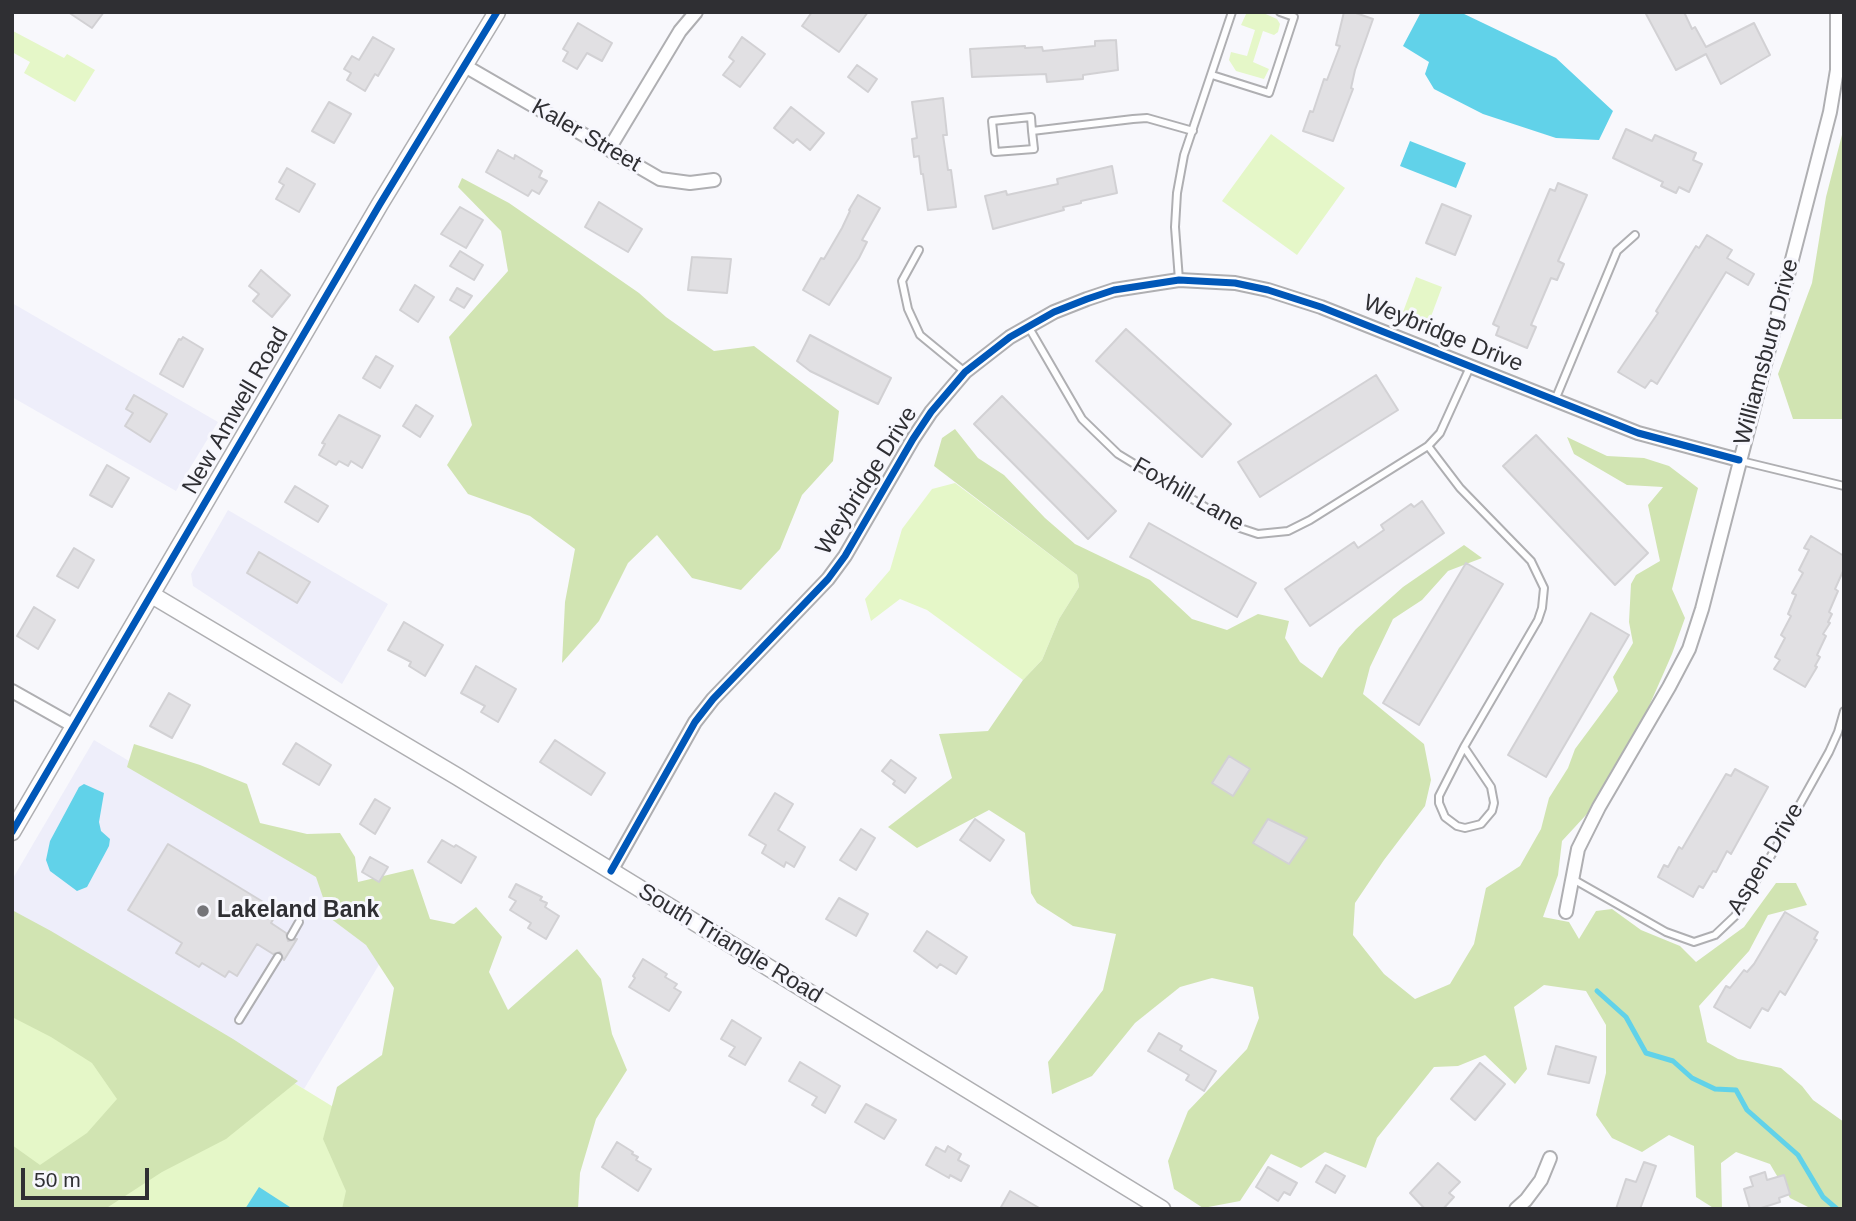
<!DOCTYPE html>
<style>
body{margin:0}
#map{position:relative;width:1856px;height:1221px;overflow:hidden;background:#f8f8fc;font-family:Helvetica,sans-serif}
canvas{display:block}
.frame{position:absolute;inset:0;border:14px solid #2f2f33;pointer-events:none}
.scale{position:absolute;left:21px;top:1168px;width:128px;height:32px;box-sizing:border-box;border:4px solid #2f2f33;border-top:0;padding-left:9px;font-size:21px;line-height:24px;white-space:nowrap;color:#2f2f33;-webkit-text-stroke:5px #f7f7fd;paint-order:stroke}
</style>
<div id="map">
<canvas width="1856" height="1221"></canvas>
<div class="frame"></div>
<div class="scale">50 m</div>
</div>
<script>
const g = document.querySelector('canvas').getContext('2d');
g.lineJoin = 'round';
function fillPath(path, color) { g.fillStyle = color; g.fill(path, 'evenodd'); }
const shape = rows => new Path2D(rows.map(r => 'M' + r).join(''));
function trace(path, color, width, dash) { g.strokeStyle = color; g.lineWidth = width; g.lineCap = dash ? 'butt' : 'round'; g.setLineDash(dash || []); g.stroke(path); }
function write(font, color, halo, rows, align = 'center') {
  g.font = font + ' Helvetica,sans-serif'; g.lineWidth = 6; g.setLineDash([]); g.textBaseline = 'middle'; g.strokeStyle = halo; g.fillStyle = color; for (const [text, x, y, turn = 0] of rows) {
    g.save(); g.translate(x, y); g.rotate((+turn || 0) * Math.PI / 180); g.textAlign = isNaN(turn) ? turn : align; if (halo) g.strokeText(text, 0, 0); g.fillText(text, 0, 0); g.restore();
  }
}
fillPath(shape([
 [12,303,218,422,176,491,12,397],
 [228,510,388,604,342,684,193,586,191,574],
 [94,740,403,925,304,1089,12,913,12,880]
]), '#eeeefa');
fillPath(shape([
 [1247,12,1261,12,1277,19,1280,24,1278,32,1274,35,1263,31,1253,62,1269,69,1264,79,1236,71,1229,60,1231,52,1247,56,1255,30,1241,25],
 [13,31,64,58,67,54,95,70,75,102,24,73,30,62,12,52],
 [1271,134,1345,188,1297,255,1222,201],
 [1416,277,1442,287,1429,322,1403,312],
 [955,483,1077,575,1079,587,1059,619,1042,660,1023,680,927,610,900,599,871,621,865,599,890,570,902,529,932,489],
 [12,913,304,1089,500,1209,12,1209]
]), '#e5f7c8');
fillPath(shape([
 [1844,127,1844,419,1793,419,1778,374,1812,283,1826,197],
 [462,178,509,203,639,293,666,317,714,351,754,346,839,411,833,461,802,495,780,549,741,590,692,578,657,535,628,563,599,621,562,663,565,602,575,549,530,516,468,494,447,465,472,425,449,337,508,271,501,231,458,187],
 [955,429,978,458,1004,475,1045,518,1075,544,1150,580,1192,619,1227,630,1258,614,1289,621,1285,638,1300,662,1322,678,1339,648,1356,629,1403,587,1464,545,1482,558,1448,571,1422,600,1393,619,1370,667,1363,694,1424,744,1431,780,1425,806,1384,860,1355,903,1353,935,1384,974,1415,999,1450,984,1474,944,1486,888,1520,866,1541,829,1549,798,1568,768,1575,749,1618,691,1613,677,1633,643,1629,622,1631,584,1636,575,1660,561,1648,505,1663,487,1627,485,1574,454,1567,437,1607,456,1644,458,1669,466,1698,488,1672,589,1685,618,1672,654,1639,729,1611,771,1598,802,1562,841,1558,875,1543,917,1569,922,1579,939,1596,911,1612,909,1641,930,1680,946,1696,962,1744,927,1776,883,1796,883,1807,905,1768,915,1749,951,1699,1006,1707,1042,1738,1059,1781,1068,1802,1086,1813,1100,1844,1122,1844,1209,1812,1209,1790,1198,1770,1164,1736,1152,1721,1163,1722,1209,1715,1209,1696,1197,1694,1146,1669,1135,1642,1152,1612,1138,1596,1115,1606,1073,1606,1025,1586,991,1544,985,1514,1007,1527,1069,1515,1084,1485,1055,1458,1066,1434,1067,1377,1138,1366,1168,1325,1152,1301,1168,1271,1154,1240,1201,1203,1208,1174,1189,1168,1161,1188,1111,1247,1049,1259,1018,1253,987,1212,978,1180,987,1135,1023,1092,1076,1052,1094,1048,1062,1103,990,1116,934,1073,926,1037,903,1031,893,1025,833,989,810,917,848,888,827,952,778,939,734,988,731,1023,680,1042,660,1059,619,1079,587,1077,575,934,466,942,438],
 [134,744,200,765,247,784,260,823,307,834,340,833,355,857,358,882,413,869,430,919,454,924,476,907,502,937,489,972,508,1010,577,949,601,979,612,1034,627,1070,596,1119,580,1173,578,1209,342,1209,346,1191,323,1139,337,1087,382,1055,394,988,366,945,330,918,316,877,127,767],
 [12,910,51,931,233,1039,298,1081,226,1139,162,1172,105,1209,12,1209,12,1145,40,1165,87,1133,117,1099,92,1063,51,1037,12,1017]
]), '#d1e4b2');
fillPath(shape([
 [1421,12,1460,12,1556,58,1613,111,1599,140,1556,138,1483,114,1434,89,1425,74,1429,62,1403,46],
 [1410,141,1466,163,1456,188,1400,166],
 [84,784,104,793,99,822,101,831,110,839,109,846,87,887,77,891,50,871,46,860,50,841,79,787],
 [259,1187,293,1209,245,1209]
]), '#61d2e9');
trace(shape([
 [1597,991,1626,1017,1646,1053,1673,1061,1692,1078,1715,1089,1736,1090,1747,1110,1798,1155,1823,1197,1837,1209]
]), '#61d2e9', 5);
const building = shape([
 [68,12,104,12,92,28,68,12],
 [812,12,868,12,839,52,802,26,812,12],
 [1344,12,1353,12,1373,19,1355,70,1351,88,1353,89,1333,141,1303,131,1310,111,1313,112,1324,79,1327,80,1340,46,1336,45,1344,12],
 [1645,12,1684,12,1692,29,1695,27,1706,47,1754,23,1770,55,1721,84,1706,54,1676,70,1645,12],
 [578,23,612,43,602,61,587,53,577,69,563,61,568,52,563,49,578,23],
 [373,37,394,49,378,76,375,74,365,91,347,80,351,73,344,69,352,56,359,60,373,37],
 [742,37,765,54,740,87,723,75,734,61,729,57,742,37],
 [1116,40,1118,70,1083,75,1083,79,1047,82,1046,74,972,77,970,49,1025,46,1025,48,1042,47,1043,51,1095,46,1095,41,1116,40],
 [857,65,877,79,868,92,848,77,857,65],
 [943,98,947,135,943,135,948,170,951,170,956,207,928,210,923,174,921,174,919,156,914,157,912,139,917,138,912,102,943,98],
 [329,102,351,114,334,143,312,131,329,102],
 [791,107,824,133,810,150,797,139,793,143,774,128,791,107],
 [1626,129,1652,141,1655,135,1696,153,1693,160,1702,164,1689,192,1679,187,1676,193,1661,186,1663,182,1613,158,1626,129],
 [498,150,514,159,515,155,542,171,539,177,547,181,539,194,532,190,528,196,486,172,498,150],
 [1112,166,1117,193,1081,201,1081,203,1063,207,1064,210,993,229,985,196,1006,191,1007,195,1058,184,1057,179,1112,166],
 [287,168,315,184,299,212,276,199,284,185,279,182,287,168],
 [1558,183,1587,195,1558,261,1564,264,1557,280,1551,278,1531,325,1536,327,1527,348,1496,335,1499,327,1493,324,1550,189,1555,191,1558,183],
 [858,195,880,208,862,240,867,242,859,258,829,305,803,290,821,258,824,259,842,228,850,211,849,210,858,195],
 [599,202,642,229,628,252,585,227,599,202],
 [1442,204,1471,216,1455,255,1426,243,1442,204],
 [460,207,483,220,466,248,441,234,460,207],
 [1707,235,1732,250,1727,258,1754,274,1748,285,1726,272,1657,384,1651,380,1645,388,1618,372,1658,313,1656,311,1696,246,1699,248,1707,235],
 [460,251,483,265,474,280,450,266,460,251],
 [692,257,731,259,727,293,688,290,692,257],
 [261,270,290,295,272,317,253,301,259,294,249,286,261,270],
 [415,285,434,297,418,322,400,310,415,285],
 [457,288,472,296,464,308,450,300,457,288],
 [1126,329,1231,424,1202,457,1096,361,1126,329],
 [810,335,891,378,878,404,810,371,797,361,810,335],
 [183,337,203,349,183,387,160,374,179,339,181,340,183,337],
 [376,356,393,366,380,388,363,378,376,356],
 [1376,375,1398,410,1260,497,1238,462,1376,375],
 [134,395,167,414,150,442,125,426,133,413,126,409,134,395],
 [1002,396,1116,511,1088,539,974,424,1002,396],
 [416,405,433,416,420,437,403,426,416,405],
 [339,415,380,436,362,468,351,461,348,466,339,461,336,465,319,455,325,444,322,443,339,415],
 [1536,435,1648,553,1615,585,1503,466,1536,435],
 [107,465,129,478,112,507,90,495,107,465],
 [295,486,328,506,318,522,285,502,295,486],
 [1422,501,1444,533,1310,626,1285,589,1354,542,1358,548,1384,530,1381,525,1411,504,1414,507,1422,501],
 [1149,523,1256,583,1237,617,1130,557,1149,523],
 [1811,536,1844,556,1844,569,1835,589,1838,591,1829,612,1832,614,1828,622,1830,623,1823,634,1826,636,1817,655,1820,657,1815,666,1817,667,1805,687,1774,669,1780,660,1775,657,1785,638,1781,635,1791,616,1788,614,1796,595,1792,593,1803,573,1799,570,1809,550,1804,548,1811,536],
 [74,548,94,560,78,588,57,576,74,548],
 [259,552,310,582,297,603,247,573,259,552],
 [1466,563,1503,584,1419,725,1383,703,1466,563],
 [34,607,55,620,38,649,17,636,34,607],
 [1591,613,1629,635,1546,777,1508,755,1591,613],
 [404,622,443,645,425,676,409,666,411,662,388,650,404,622],
 [476,666,516,689,498,722,481,712,485,706,461,693,476,666],
 [169,693,190,705,172,738,150,726,169,693],
 [555,740,605,773,591,795,540,762,555,740],
 [296,743,331,765,319,785,283,764,296,743],
 [1229,756,1250,769,1233,796,1212,783,1229,756],
 [891,760,916,778,905,793,893,784,895,781,882,771,891,760],
 [1735,769,1768,787,1731,854,1727,851,1716,872,1713,871,1703,888,1699,886,1693,897,1658,877,1664,865,1668,867,1679,847,1682,849,1726,774,1731,776,1735,769],
 [775,793,793,804,778,830,805,847,794,867,786,862,784,867,762,853,766,845,749,835,775,793],
 [375,799,390,808,375,834,360,824,375,799],
 [975,819,1004,840,990,861,960,840,975,819],
 [1268,819,1307,838,1289,864,1253,843,1268,819],
 [861,829,875,838,856,870,840,860,861,829],
 [442,840,454,847,456,845,476,857,461,883,428,862,442,840],
 [168,844,278,911,271,923,286,933,288,941,297,939,284,960,280,952,273,954,257,944,237,976,229,971,225,977,202,963,199,967,176,953,182,943,128,910,168,844],
 [370,857,388,867,379,882,362,872,370,857],
 [516,884,542,897,540,900,547,903,545,907,559,916,546,939,528,928,531,923,510,910,516,901,509,897,516,884],
 [839,898,868,914,856,936,826,919,839,898],
 [1785,912,1818,932,1814,939,1817,940,1785,995,1780,991,1768,1011,1762,1008,1750,1028,1714,1007,1726,986,1730,988,1744,970,1747,972,1754,964,1785,912],
 [927,931,967,957,956,974,940,964,937,968,914,951,927,931],
 [643,959,667,974,665,977,677,984,674,988,681,992,669,1011,629,987,635,978,633,976,643,959],
 [732,1020,761,1038,745,1065,729,1056,735,1047,721,1039,732,1020],
 [1159,1033,1182,1046,1180,1050,1216,1071,1204,1091,1186,1080,1189,1075,1148,1051,1159,1033],
 [1556,1046,1596,1057,1589,1083,1548,1074,1556,1046],
 [800,1062,840,1086,825,1113,812,1105,817,1097,789,1081,800,1062],
 [1480,1063,1505,1084,1475,1120,1451,1099,1480,1063],
 [866,1104,896,1120,884,1139,855,1122,866,1104],
 [617,1142,633,1152,632,1154,638,1157,636,1160,651,1169,638,1191,602,1167,617,1142],
 [948,1146,961,1154,958,1160,969,1166,961,1181,950,1175,949,1178,926,1165,936,1147,945,1152,948,1146],
 [1644,1162,1656,1166,1640,1209,1616,1209,1626,1179,1636,1182,1644,1162],
 [1438,1163,1460,1182,1449,1193,1454,1197,1443,1209,1425,1209,1410,1193,1438,1163],
 [1326,1165,1345,1176,1335,1193,1316,1182,1326,1165],
 [1268,1167,1297,1183,1290,1195,1284,1192,1278,1201,1256,1187,1268,1167],
 [1765,1172,1767,1180,1784,1175,1790,1194,1779,1198,1780,1202,1758,1209,1750,1209,1744,1189,1753,1186,1750,1177,1765,1172],
 [1010,1191,1041,1209,1000,1209,1010,1191]
]);
fillPath(building, '#e1e0e3');
trace(building, '#d2d1d4', 2);
const service = shape([
 [1212,75,1269,93,1294,17,1280,12],
 [1032,131,1031,117,992,121,995,152,1034,149,1032,131,1133,119,1147,118,1193,131],
 [919,250,902,281,908,309,920,335,965,372],
 [1179,280,1175,227,1177,193,1184,155,1232,12],
 [1028,326,1082,419,1118,454,1240,528,1258,534,1288,531,1310,520,1428,446,1440,433,1470,367],
 [1555,400,1617,251,1635,235],
 [1428,446,1460,488,1531,561,1544,588,1542,608,1538,620,1464,747,1491,787,1494,803,1492,811,1481,824,1465,828,1457,826,1445,817,1439,803,1439,796,1464,747],
 [1741,461,1844,486],
 [1571,878,1666,932,1694,942,1715,935,1735,916,1775,849,1829,752,1838,732,1844,711],
 [291,936,299,922],
 [239,1020,278,957]
]);
const minor = shape([
 [465,66,660,179,690,183,714,180],
 [609,149,680,31,696,12],
 [12,691,74,726],
 [611,871,695,722,713,699,828,579,845,556,913,439,931,412,965,372,1010,337,1054,312,1087,299,1114,290,1179,280,1235,283,1268,290,1321,307,1638,433,1739,460],
 [1566,912,1578,849,1599,807,1669,687,1689,649,1702,609,1830,112,1837,70,1837,12],
 [1516,1209,1526,1200,1541,1180,1550,1158]
]);
const tertiary = shape([
 [152,595,458,777,1162,1209],
 [12,832,380,204,497,12]
]);
trace(service, '#afafb2', 10);
trace(minor, '#afafb2', 16);
trace(tertiary, '#afafb2', 19);
trace(service, '#fefeff', 6);
trace(minor, '#fefeff', 12);
trace(tertiary, '#fefeff', 16);
trace(shape([
 [12,832,380,204,497,12],
 [611,871,695,722,713,699,828,579,845,556,913,439,931,412,965,372,1010,337,1054,312,1087,299,1114,290,1179,280,1235,283,1268,290,1321,307,1638,433,1739,460]
]), '#0057b8', 7);
for (const [x, y, r, color] of [
 [203,911,7,"#757579"]
]) { const dot = new Path2D(); dot.arc(x, y, r, 0, 2 * Math.PI); g.fillStyle = color; g.fill(dot); trace(dot, '#f7f7fd', 2.5); }
write('23px', '#2f2f33', '#f7f7fd', [
 ["Kaler Street",586,136,30],
 ["Weybridge Drive",1443,334,22],
 ["Williamsburg Drive",1767,352,-75],
 ["New Amwell Road",236,411,-60],
 ["Weybridge Drive",867,481,-58],
 ["Foxhill Lane",1188,495,30],
 ["Aspen Drive",1766,859,-59],
 ["South Triangle Road",730,944,31]
]);
write('bold 23px', '#2f2f33', '#f7f7fd', [
 ["Lakeland Bank",217,911]
], 'left');
</script>
